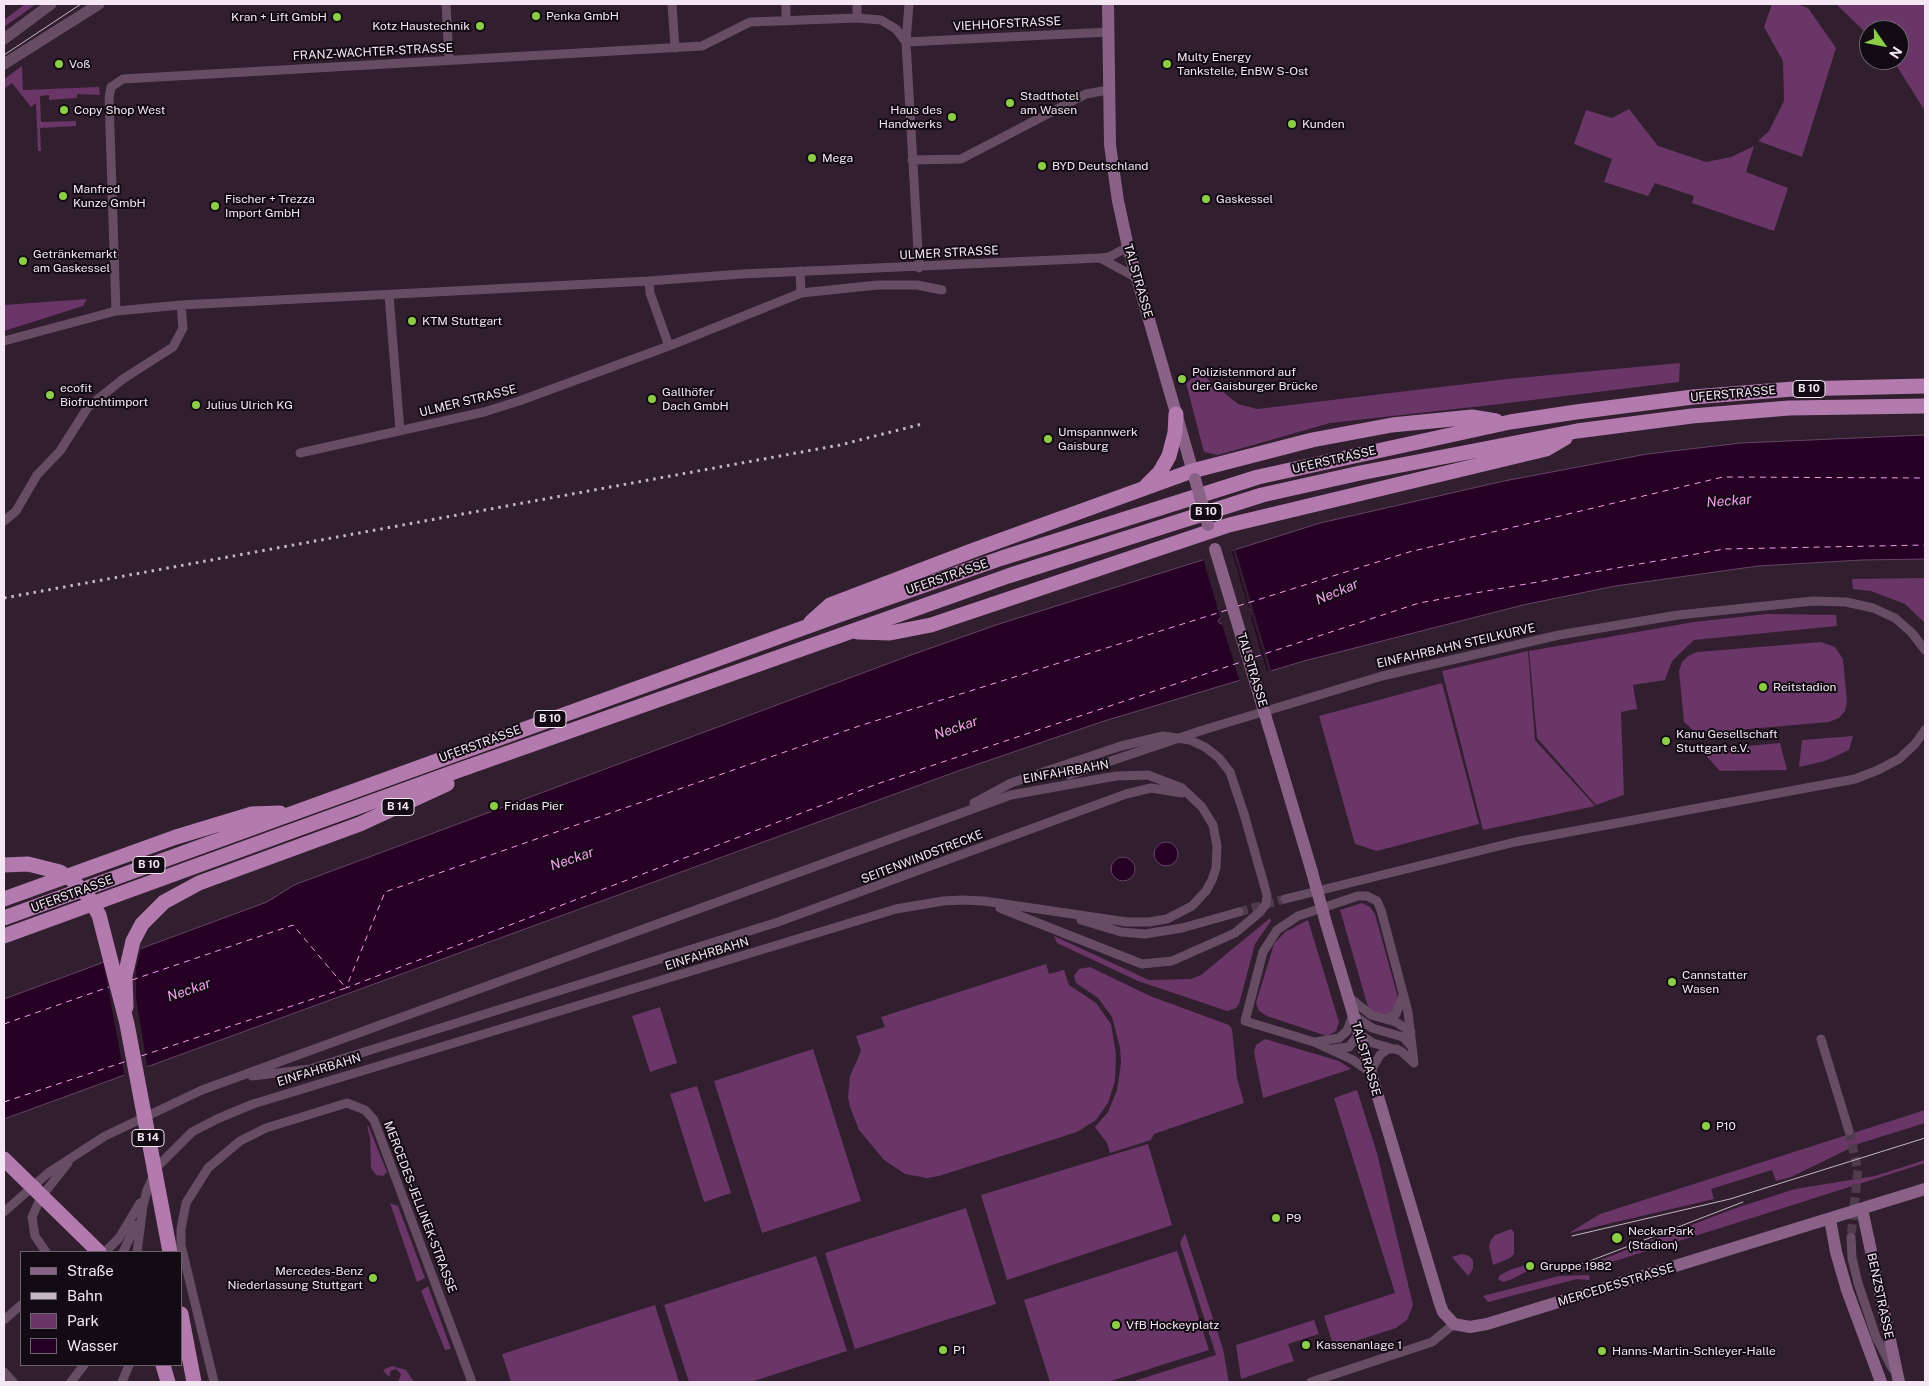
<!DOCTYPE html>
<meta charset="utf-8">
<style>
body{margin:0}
#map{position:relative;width:1929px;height:1386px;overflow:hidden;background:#311e2f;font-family:"Public Sans",sans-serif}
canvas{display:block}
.frame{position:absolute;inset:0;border:5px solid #f4e7f3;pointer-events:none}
.legend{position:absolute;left:20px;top:1251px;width:162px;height:115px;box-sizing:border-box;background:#130b13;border:1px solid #6d636d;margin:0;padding:6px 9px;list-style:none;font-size:15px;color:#f4e7f3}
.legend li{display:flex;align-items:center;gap:10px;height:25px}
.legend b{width:25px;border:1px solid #6d636d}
.north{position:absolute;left:1859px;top:20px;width:50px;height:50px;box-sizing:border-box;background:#130b13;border:1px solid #6d636d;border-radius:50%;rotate:123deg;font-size:14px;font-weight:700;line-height:20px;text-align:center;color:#f4e7f3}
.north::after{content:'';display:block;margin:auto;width:18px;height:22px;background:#8bce46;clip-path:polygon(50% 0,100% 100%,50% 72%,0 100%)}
</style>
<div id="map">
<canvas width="1929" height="1386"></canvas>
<div class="frame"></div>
<ul class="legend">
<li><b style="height:6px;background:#8a6287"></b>Straße</li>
<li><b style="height:6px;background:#c5b6c3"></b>Bahn</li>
<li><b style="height:14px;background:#6a3567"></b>Park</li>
<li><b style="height:14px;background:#260025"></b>Wasser</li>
</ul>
<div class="north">N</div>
</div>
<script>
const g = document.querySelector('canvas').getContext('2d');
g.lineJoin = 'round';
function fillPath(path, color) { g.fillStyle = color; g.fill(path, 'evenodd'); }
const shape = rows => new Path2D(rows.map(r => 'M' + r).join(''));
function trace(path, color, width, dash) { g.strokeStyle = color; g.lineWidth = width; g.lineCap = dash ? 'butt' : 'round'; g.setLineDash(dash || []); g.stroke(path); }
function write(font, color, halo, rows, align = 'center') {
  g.font = font + ' "Public Sans",sans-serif'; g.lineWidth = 4; g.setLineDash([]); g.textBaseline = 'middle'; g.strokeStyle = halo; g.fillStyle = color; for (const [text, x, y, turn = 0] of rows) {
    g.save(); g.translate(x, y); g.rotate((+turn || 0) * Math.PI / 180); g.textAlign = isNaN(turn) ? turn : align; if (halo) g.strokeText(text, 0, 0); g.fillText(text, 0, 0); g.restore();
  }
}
fillPath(shape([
 [25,4,36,4,4,27,4,20],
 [1772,4,1796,4,1808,8,1836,48,1802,157,1758,141,1769,131,1784,101,1783,61,1764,27],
 [1836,4,1925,4,1925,111,1893,60,1899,60,1899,30,1869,30,1869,36],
 [22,66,23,90,99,87,100,95,77,94,77,98,49,100,49,95,40,96,41,122,76,121,76,126,40,128,41,151,38,151,36,103,31,107,12,83,4,89,4,79],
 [1629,109,1658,146,1706,162,1731,157,1754,146,1746,172,1788,188,1774,231,1692,203,1694,196,1655,183,1648,196,1604,182,1612,159,1574,144,1586,110,1612,118],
 [87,299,83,306,4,331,4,305],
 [1680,363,1679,382,1500,404,1330,423,1218,455,1204,452,1186,383,1200,373,1238,404,1257,409,1507,379],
 [1925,578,1925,623,1905,604,1871,591,1853,589,1852,579],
 [1766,614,1836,615,1837,626,1694,640,1672,661,1665,680,1633,685,1637,709,1621,712,1624,795,1596,805,1537,738,1529,651,1694,622],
 [1821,642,1835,647,1843,659,1847,702,1845,711,1839,718,1829,722,1703,733,1694,731,1684,722,1679,671,1682,662,1688,656,1697,652],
 [1528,651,1535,740,1595,806,1483,830,1442,671],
 [1442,683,1479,824,1377,851,1355,844,1319,716],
 [1853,736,1849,750,1825,761,1799,767,1802,740],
 [1780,743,1787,770,1720,771,1701,750],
 [1362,903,1370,907,1375,914,1397,994,1398,1000,1394,1010,1385,1015,1373,1012,1368,1007,1340,910],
 [1270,918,1271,921,1255,944,1239,1004,1236,1008,1227,1011,1138,981,1057,943,1054,936,1149,980,1191,979,1201,975],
 [1308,920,1339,1022,1336,1031,1327,1036,1267,1016,1259,1011,1256,1003,1274,944,1285,932],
 [1046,964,1049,974,1064,970,1069,985,1096,1003,1111,1024,1116,1054,1115,1081,1108,1103,1096,1120,1077,1132,939,1176,927,1178,905,1174,884,1160,859,1130,850,1107,848,1097,850,1076,861,1051,856,1036,885,1027,881,1017],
 [1090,967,1150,996,1229,1025,1232,1029,1237,1078,1244,1103,1154,1134,1151,1140,1110,1153,1107,1143,1095,1127,1108,1112,1117,1090,1121,1063,1120,1048,1112,1017,1098,998,1076,983,1074,976,1079,969],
 [660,1007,677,1063,650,1072,632,1016],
 [1265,1039,1339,1061,1351,1069,1263,1098,1254,1052,1256,1045],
 [813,1049,861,1201,762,1233,714,1081],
 [697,1086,731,1193,704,1202,670,1094],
 [1357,1090,1377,1153,1413,1305,1407,1320,1396,1328,1334,1348,1324,1316,1395,1293,1334,1098],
 [1925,1110,1925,1123,1861,1143,1791,1177,1776,1181,1772,1170,1711,1189,1714,1199,1569,1233,1600,1214],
 [368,1125,387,1172,383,1176,376,1175,371,1168,370,1138,367,1126],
 [1148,1144,1172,1225,1007,1280,981,1195],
 [1925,1160,1925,1163,1711,1231,1586,1270,1572,1271,1733,1209,1795,1189,1875,1176],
 [390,1203,398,1206,425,1278,417,1282],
 [966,1208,996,1304,855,1349,825,1253],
 [1511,1229,1514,1232,1514,1254,1510,1258,1493,1265,1489,1246,1491,1240,1495,1235],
 [1185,1233,1223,1349,1229,1382,1131,1382,1216,1355,1180,1243],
 [1177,1251,1209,1350,1108,1382,1050,1382,1024,1300],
 [1462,1254,1469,1256,1473,1260,1473,1269,1468,1276,1452,1257],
 [816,1256,847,1351,751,1382,689,1382,664,1305],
 [1533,1263,1535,1267,1512,1279,1503,1282,1498,1279,1500,1275,1512,1269],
 [1589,1275,1590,1280,1588,1280,1577,1279,1488,1302,1483,1296,1559,1276],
 [428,1286,451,1349,445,1350,421,1291],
 [655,1305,679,1382,511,1382,502,1354],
 [1314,1320,1319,1334,1288,1344,1294,1361,1241,1379,1236,1345],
 [392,1366,406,1370,414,1382,398,1382,401,1374,396,1369,390,1371,390,1376,387,1375,383,1370]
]), '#6a3567');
const water = shape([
 [1925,435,1925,559,1862,560,1758,566,1615,586,1523,605,1304,661,1101,722,958,771,4,1119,4,999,267,902,294,885,911,655,999,624,1320,523,1504,481,1647,454,1741,443,1925,435],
 [1250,609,1253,612,1251,615,1221,624,1218,622,1220,618,1250,609],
 '1154 854a12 12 0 1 1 24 0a12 12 0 1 1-24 0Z',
 '1111 869a12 12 0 1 1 24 0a12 12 0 1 1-24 0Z'
]);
fillPath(water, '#260025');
trace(water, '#644563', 1);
fillPath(shape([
 [1232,548,1235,548,1272,673,1269,673],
 [1231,549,1250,612,1221,620,1203,558],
 [1250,613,1268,674,1240,682,1221,621],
 [142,947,136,968,136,998,148,1070,125,1079,103,961]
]), '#311e2f');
trace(shape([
 [1238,606,1409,552,1723,477,1925,478],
 [1227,610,859,726,385,892,346,988,877,784,1244,661],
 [1255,657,1419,603,1724,549,1925,545],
 [132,980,293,925,346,988,141,1056],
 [4,1024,109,987],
 [4,1102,127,1061]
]), '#f3a0ed', 1, [6, 5]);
trace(shape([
 [1239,912,1285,899],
 [1849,1131,1858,1170,1851,1237]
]), '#4e3c4c', 9, [9, 4.5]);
trace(shape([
 [446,4,449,60],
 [672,4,675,48],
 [786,4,786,21],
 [857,4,857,18],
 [909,4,906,42,919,268],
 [906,42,1109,32],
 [912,160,961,159,1086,94,1108,90],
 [1100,258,1137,278],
 [800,271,801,293],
 [649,281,650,293,669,346],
 [389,295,400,431],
 [116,311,109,98,111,87,123,79,702,46,750,22,857,18,881,20,896,29,906,42],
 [4,341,116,311,181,305,649,281,742,274,1100,258,1109,257,1128,247],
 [300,453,484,412,519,401,669,346,801,293,878,285,917,285,942,290],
 [4,521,16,511,37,475,60,451,88,407,123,379,173,347,183,328,181,305],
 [1069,775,1203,730,1382,676,1559,635,1678,615,1813,601,1846,602,1873,608,1895,618,1912,633,1925,650],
 [974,803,1011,783,1121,746],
 [1285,899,1515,842,1855,779,1878,770,1899,759,1915,744,1925,730],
 [1000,908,1142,964,1172,961,1235,933,1260,912,1266,904,1267,895,1244,814],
 [1081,920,1121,932,1145,934,1182,928,1239,912],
 [1350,998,1371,1015,1396,1022,1411,1032],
 [1387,1019,1396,1014,1403,995],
 [1821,1039,1849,1131],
 [1316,1042,1339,1038,1347,1031,1353,1015,1372,1028,1403,1037,1412,1047],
 [1333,1049,1349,1047,1359,1034,1373,1043,1401,1051,1414,1063],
 [1397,1049,1388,1049,1380,1055,1370,1072,1353,1060,1314,1042,1245,1021,1263,952,1277,930,1298,916,1358,896,1367,896,1377,901,1381,910,1408,1012,1414,1063],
 [252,1076,310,1069,778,922,1126,794,1151,788,1182,793],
 [4,1212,48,1173,105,1136,202,1090,1011,795,1116,776,1148,775,1182,788,1202,807,1213,825,1217,846,1216,868,1212,880,1206,891,1192,906,1167,919,1149,922,1127,922,984,901,962,900,943,901,896,909,253,1104,217,1119,192,1132,158,1166,147,1190,143,1206,137,1252],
 [1851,1237,1852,1258,1858,1283,1876,1337,1892,1368],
 [46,1252,35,1236,32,1217,41,1197,68,1163],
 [105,1252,119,1238,140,1203],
 [123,1252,136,1225],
 [4,1320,21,1305],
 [4,1372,13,1382],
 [71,1382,84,1365],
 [122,1382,129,1365],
 [214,1382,181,1245,181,1229,186,1203,208,1168,240,1141,266,1128,347,1103,365,1110,374,1120,472,1382],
 [1311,1382,1432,1342,1454,1324]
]), '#664d64', 9);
trace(shape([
 [4,39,51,4],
 [4,64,99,4]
]), '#664d64', 11);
trace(shape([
 [1108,4,1110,145,1118,201,1128,247,1195,479],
 [1276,751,1312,872],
 [1326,923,1440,1304,1443,1312,1454,1324,1470,1327,1487,1324,1925,1189],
 [1862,1209,1899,1382],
 [1830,1219,1836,1252,1847,1290,1881,1382]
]), '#8a6287', 12);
trace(shape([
 [1146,486,1160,472,1169,456,1175,433,1176,414],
 [811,622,830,605,974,550,1192,471,1312,440,1392,425,1472,417,1496,421],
 [858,632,890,633,931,625,1229,525,1546,449,1565,438],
 [4,899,176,837,252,814,280,813],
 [4,918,839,615,1002,558,1258,477,1510,422,1576,412,1693,397,1793,389,1925,386],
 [4,936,454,772,1008,576,1262,495,1360,473,1577,431,1692,416,1789,408,1925,406],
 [126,1007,125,976,133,941,142,924,164,902,199,883,360,824,447,784],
 [181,1314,194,1382],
 [163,1365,168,1382]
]), '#b37aae', 15);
trace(shape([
 [4,55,81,4],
 [1572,1236,1730,1199,1925,1138],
 [1582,1264,1743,1202]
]), '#c5b6c3', 1);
trace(shape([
 [4,598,840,445,922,424]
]), '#c5b6c3', 3, [2.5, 5]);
trace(shape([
 [1121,746,1163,736,1190,740,1205,747,1219,758,1230,772,1244,814]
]), '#664d64', 9);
trace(shape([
 [1195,479,1208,525],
 [1215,549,1276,751],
 [1312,872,1326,923]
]), '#8a6287', 12);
trace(shape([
 [4,865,28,864,60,872,71,879,88,896,99,915,127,1024,170,1252],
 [4,1159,99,1252]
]), '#b37aae', 15);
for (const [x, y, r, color] of [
 [536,16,5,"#8bce46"],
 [337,17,5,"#8bce46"],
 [480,26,5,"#8bce46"],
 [59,64,5,"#8bce46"],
 [1167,64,5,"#8bce46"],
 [1010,103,5,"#8bce46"],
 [64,110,5,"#8bce46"],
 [952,117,5,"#8bce46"],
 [1292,124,5,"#8bce46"],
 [812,158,5,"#8bce46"],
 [1042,166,5,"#8bce46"],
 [63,196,5,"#8bce46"],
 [1206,199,5,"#8bce46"],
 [215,206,5,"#8bce46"],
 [23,261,5,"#8bce46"],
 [412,321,5,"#8bce46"],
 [1182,379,5,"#8bce46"],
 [50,395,5,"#8bce46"],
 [652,399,5,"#8bce46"],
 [196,405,5,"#8bce46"],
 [1048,439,5,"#8bce46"],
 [1763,687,5,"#8bce46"],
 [1666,741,5,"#8bce46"],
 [494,806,5,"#8bce46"],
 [1672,982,5,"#8bce46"],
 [1706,1126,5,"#8bce46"],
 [1276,1218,5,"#8bce46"],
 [1617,1238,6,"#8bce46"],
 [1530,1266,5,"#8bce46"],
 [373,1278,5,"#8bce46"],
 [1116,1325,5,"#8bce46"],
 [1306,1345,5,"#8bce46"],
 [943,1350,5,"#8bce46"],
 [1602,1351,5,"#8bce46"]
]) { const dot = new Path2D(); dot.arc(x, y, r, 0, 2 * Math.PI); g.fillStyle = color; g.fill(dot); trace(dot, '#130b13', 2); }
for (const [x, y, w] of [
 [1809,389,32],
 [1206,512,32],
 [550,719,32],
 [398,807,32],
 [149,865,32],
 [148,1138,32]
]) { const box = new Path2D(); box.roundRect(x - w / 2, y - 8.5, w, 17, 4); g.fillStyle = '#130b13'; g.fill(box); trace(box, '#f4e7f3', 1); }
write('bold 11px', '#f4e7f3', null, [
 ["B 10",1809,389],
 ["B 10",1206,512],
 ["B 10",550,719],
 ["B 14",398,807],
 ["B 10",149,865],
 ["B 14",148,1138]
]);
write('12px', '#f4e7f3', '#130b13', [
 ["Penka GmbH",546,16],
 ["Kran + Lift GmbH",327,17,"right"],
 ["Kotz Haustechnik",470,26,"right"],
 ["Multy Energy",1177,57],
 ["Tankstelle, EnBW S-Ost",1177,71],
 ["Voß",69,64],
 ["Stadthotel",1020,96],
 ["am Wasen",1020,110],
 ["Copy Shop West",74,110],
 ["Haus des",942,110,"right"],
 ["Handwerks",942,124,"right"],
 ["Kunden",1302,124],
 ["Mega",822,158],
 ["BYD Deutschland",1052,166],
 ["Manfred",73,189],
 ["Kunze GmbH",73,203],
 ["Fischer + Trezza",225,199],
 ["Import GmbH",225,213],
 ["Gaskessel",1216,199],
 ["Getränkemarkt",33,254],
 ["am Gaskessel",33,268],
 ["KTM Stuttgart",422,321],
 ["Polizistenmord auf",1192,372],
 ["der Gaisburger Brücke",1192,386],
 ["ecofit",60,388],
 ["Biofruchtimport",60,402],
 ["Gallhöfer",662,392],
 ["Dach GmbH",662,406],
 ["Julius Ulrich KG",206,405],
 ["Umspannwerk",1058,432],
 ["Gaisburg",1058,446],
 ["Reitstadion",1773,687],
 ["Kanu Gesellschaft",1676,734],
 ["Stuttgart e.V.",1676,748],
 ["Fridas Pier",504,806],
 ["Cannstatter",1682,975],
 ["Wasen",1682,989],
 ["P10",1716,1126],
 ["P9",1286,1218],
 ["NeckarPark",1628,1231],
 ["(Stadion)",1628,1245],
 ["Gruppe 1982",1540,1266],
 ["Mercedes-Benz",363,1271,"right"],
 ["Niederlassung Stuttgart",363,1285,"right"],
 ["VfB Hockeyplatz",1126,1325],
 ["Kassenanlage 1",1316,1345],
 ["P1",953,1350],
 ["Hanns-Martin-Schleyer-Halle",1612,1351]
], 'left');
write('12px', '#f4e7f3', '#130b13', [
 ["VIEHHOFSTRASSE",1007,24,-3],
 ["FRANZ-WACHTER-STRASSE",373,52,-3],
 ["ULMER STRASSE",949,253,-3],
 ["TALSTRASSE",1138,281,74],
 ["UFERSTRASSE",1733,394,-5],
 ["ULMER STRASSE",468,401,-14],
 ["UFERSTRASSE",1334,460,-13],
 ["UFERSTRASSE",947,577,-19],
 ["EINFAHRBAHN STEILKURVE",1456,646,-13],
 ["TALSTRASSE",1252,670,73],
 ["UFERSTRASSE",480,744,-20],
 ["EINFAHRBAHN",1066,772,-10],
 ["SEITENWINDSTRECKE",922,857,-21],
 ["UFERSTRASSE",72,894,-20],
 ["EINFAHRBAHN",707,954,-17],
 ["TALSTRASSE",1366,1059,74],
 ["EINFAHRBAHN",319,1070,-17],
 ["MERCEDES-JELLINEK-STRASSE",420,1207,69],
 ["MERCEDESSTRASSE",1616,1285,-17],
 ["BENZSTRASSE",1880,1296,78]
]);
write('italic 14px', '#f3a0ed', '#130b13', [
 ["Neckar",1729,501,-4],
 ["Neckar",1337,592,-23],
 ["Neckar",956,728,-19],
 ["Neckar",572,859,-19],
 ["Neckar",189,990,-19]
]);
</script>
